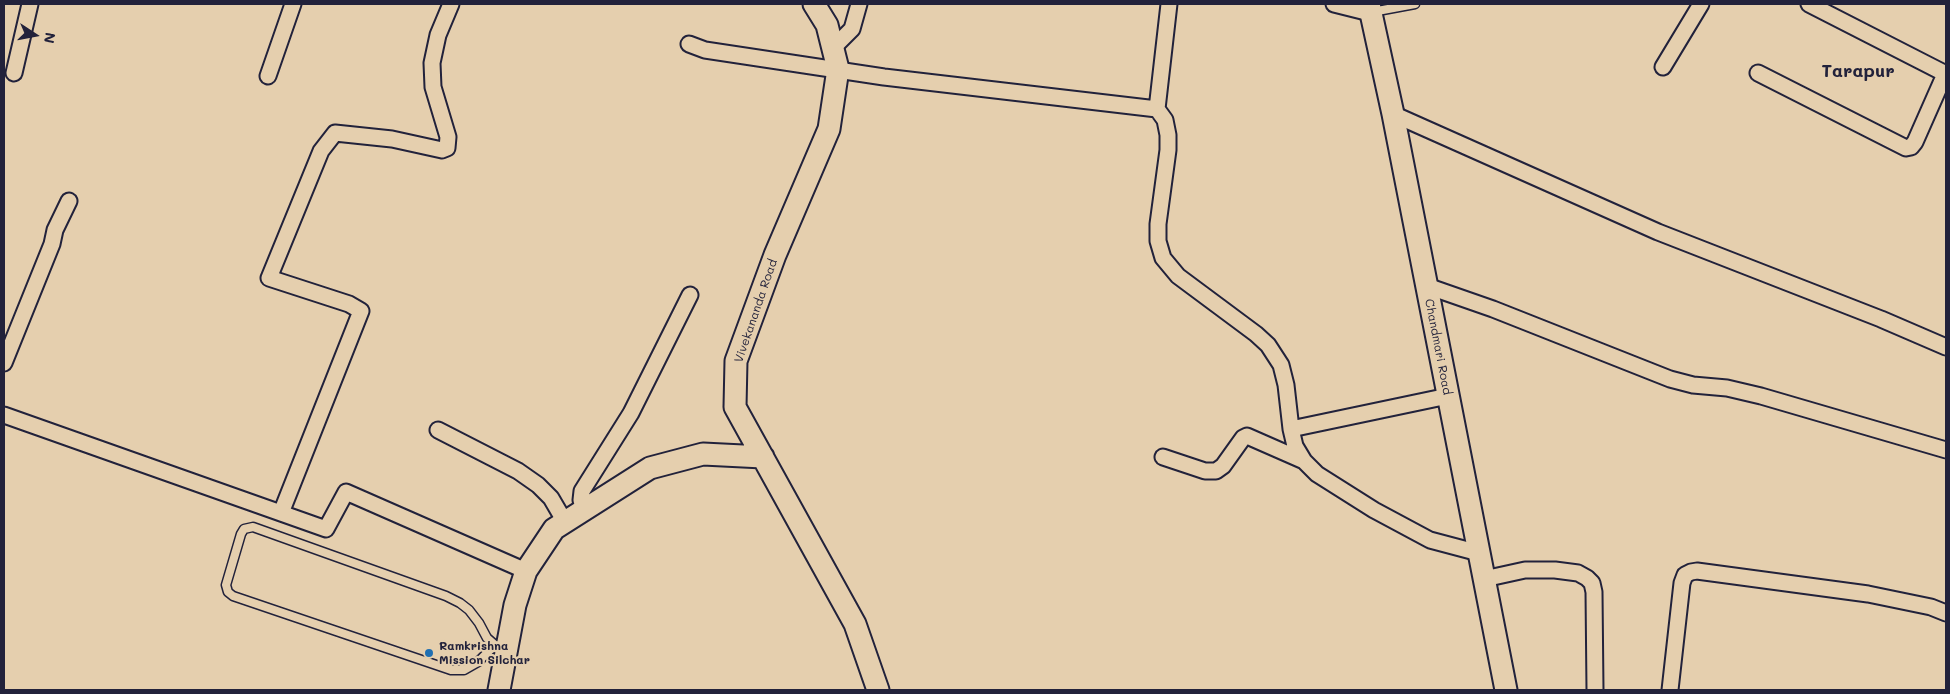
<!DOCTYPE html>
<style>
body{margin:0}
#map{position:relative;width:1950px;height:694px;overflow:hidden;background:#e5cfae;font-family:Mali,sans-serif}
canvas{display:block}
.frame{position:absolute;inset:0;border:5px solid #22223b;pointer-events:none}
.north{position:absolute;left:10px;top:10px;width:50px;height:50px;-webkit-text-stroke:4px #e5cfae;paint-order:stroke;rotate:101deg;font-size:14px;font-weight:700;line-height:20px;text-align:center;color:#22223b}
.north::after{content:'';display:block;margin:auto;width:18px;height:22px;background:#22223b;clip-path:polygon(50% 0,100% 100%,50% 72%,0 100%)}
</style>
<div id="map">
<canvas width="1950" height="694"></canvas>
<div class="frame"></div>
<div class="north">N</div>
</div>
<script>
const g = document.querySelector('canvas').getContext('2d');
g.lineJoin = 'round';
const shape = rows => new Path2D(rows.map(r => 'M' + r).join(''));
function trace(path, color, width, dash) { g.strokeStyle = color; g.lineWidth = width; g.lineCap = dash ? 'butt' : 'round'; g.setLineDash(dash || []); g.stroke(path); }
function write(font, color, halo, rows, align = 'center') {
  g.font = font + ' Mali,sans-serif'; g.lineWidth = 4.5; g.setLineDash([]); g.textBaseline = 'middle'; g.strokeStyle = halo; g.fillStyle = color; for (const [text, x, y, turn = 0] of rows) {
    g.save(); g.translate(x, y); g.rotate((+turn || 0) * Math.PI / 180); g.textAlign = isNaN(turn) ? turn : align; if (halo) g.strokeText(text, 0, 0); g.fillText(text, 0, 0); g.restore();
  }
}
const lane = shape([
 [1372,12,1415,4],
 [495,645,478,662,464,670,451,670,233,596,228,592,226,585,241,534,244,529,253,527,446,596,460,603,469,610,479,623,487,638,495,645,506,647]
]);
const street = shape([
 [1334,4,1370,13],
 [1809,4,1946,74],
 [689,44,705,50,884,77,1157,109,1165,120,1168,135,1168,150,1158,224,1158,241,1163,258,1178,276,1256,334,1268,345,1281,365,1286,385,1291,429,1295,446,1304,461,1317,474,1374,510,1430,540,1479,553],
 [833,48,852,29,859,4],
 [1663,67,1701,4],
 [14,73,30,4],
 [1758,73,1906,148,1911,147,1915,142,1945,74],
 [268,76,293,4],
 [1157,109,1169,4],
 [1393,114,1658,232,1881,319,1946,347],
 [1427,286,1493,309,1670,379,1693,385,1727,388,1761,396,1946,450],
 [4,363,52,244,55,230,69,201],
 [4,415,326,529,346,492,526,571],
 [1291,429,1448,396],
 [438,430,518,471,538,485,551,498,565,522],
 [1163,457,1205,471,1216,471,1223,466,1243,438,1247,436,1304,461],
 [584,510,581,500,582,491,631,413,690,295],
 [281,513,361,311,349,304,269,278,321,151,335,133,392,139,442,150,447,148,448,137,433,87,432,63,438,35,451,4],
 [1484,579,1525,570,1555,570,1578,573,1587,578,1592,583,1594,592,1595,690],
 [1670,690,1682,583,1685,575,1691,572,1697,571,1868,594,1931,607,1946,613]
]);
const secondary = shape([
 [814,4,827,25,838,69,829,129,775,255,736,361,735,407,855,624,878,690],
 [1369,4,1393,114,1506,690],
 [499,690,515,605,526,571,554,529,650,468,703,454,763,457]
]);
trace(lane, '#22223b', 11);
trace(street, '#22223b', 19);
trace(secondary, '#22223b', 25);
trace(lane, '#e5cfae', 8);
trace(street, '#e5cfae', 15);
trace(secondary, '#e5cfae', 21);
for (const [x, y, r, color] of [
 [429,653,5,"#1f6fb2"]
]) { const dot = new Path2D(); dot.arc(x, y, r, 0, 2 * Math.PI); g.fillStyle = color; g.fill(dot); trace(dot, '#e5cfae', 2); }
write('12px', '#22223b', '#e5cfae', [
 ["Vivekananda Road",756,311,-71],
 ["Chandmari Road",1438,347,79]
]);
write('bold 12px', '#22223b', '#e5cfae', [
 ["Ramkrishna",439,646],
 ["Mission Silchar",439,660]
], 'left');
write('bold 18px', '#22223b', '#e5cfae', [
 ["Tarapur",1858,71]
]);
</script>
